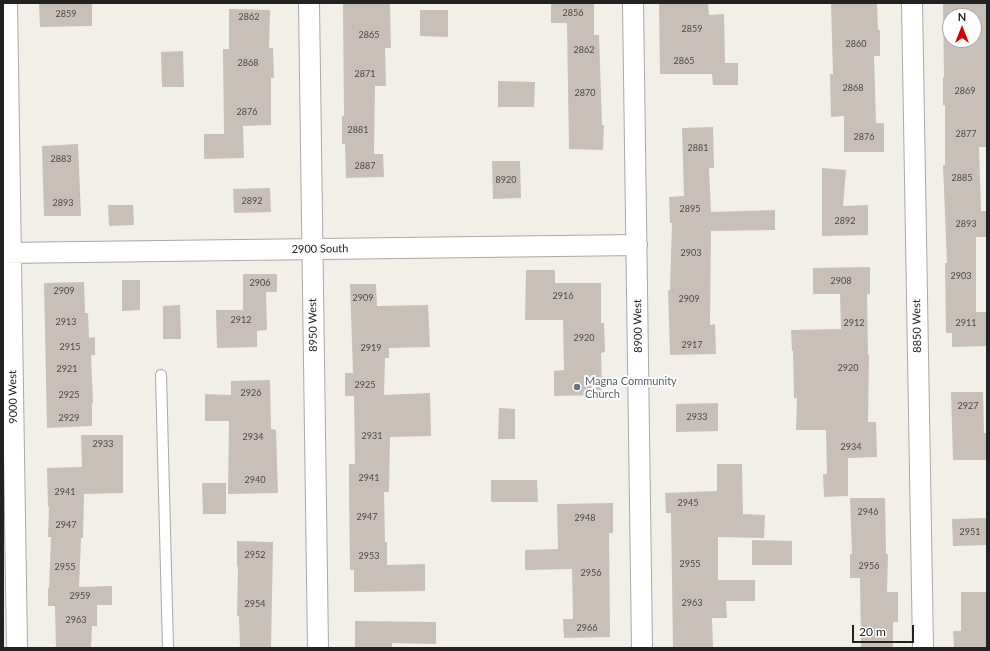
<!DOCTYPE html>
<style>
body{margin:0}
#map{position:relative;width:990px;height:651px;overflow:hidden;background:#f2efe9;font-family:Lato,sans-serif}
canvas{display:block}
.frame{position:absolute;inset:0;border:4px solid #222;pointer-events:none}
.north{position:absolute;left:942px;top:8px;width:40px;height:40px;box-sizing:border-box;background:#fff;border:1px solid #a7a7a7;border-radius:50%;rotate:0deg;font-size:11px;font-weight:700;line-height:16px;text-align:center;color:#222}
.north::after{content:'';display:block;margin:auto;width:14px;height:18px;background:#d40000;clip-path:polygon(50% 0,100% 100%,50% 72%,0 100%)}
.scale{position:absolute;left:852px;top:625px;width:62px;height:18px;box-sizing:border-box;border:2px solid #222;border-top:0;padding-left:5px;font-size:12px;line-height:14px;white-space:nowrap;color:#222;-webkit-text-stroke:3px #fff;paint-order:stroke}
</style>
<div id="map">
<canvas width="990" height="651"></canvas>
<div class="frame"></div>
<div class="north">N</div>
<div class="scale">20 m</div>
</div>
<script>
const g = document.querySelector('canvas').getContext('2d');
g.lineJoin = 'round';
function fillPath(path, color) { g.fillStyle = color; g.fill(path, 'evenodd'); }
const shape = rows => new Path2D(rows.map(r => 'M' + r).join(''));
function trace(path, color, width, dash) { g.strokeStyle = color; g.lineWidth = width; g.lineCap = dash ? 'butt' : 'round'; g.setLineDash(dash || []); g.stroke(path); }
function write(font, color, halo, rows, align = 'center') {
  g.font = font + ' Lato,sans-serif'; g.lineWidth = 4; g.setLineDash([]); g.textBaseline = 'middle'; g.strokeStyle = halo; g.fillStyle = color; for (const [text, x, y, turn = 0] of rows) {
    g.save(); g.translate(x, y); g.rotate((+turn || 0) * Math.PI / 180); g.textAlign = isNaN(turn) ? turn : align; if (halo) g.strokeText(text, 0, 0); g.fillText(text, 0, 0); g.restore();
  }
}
fillPath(shape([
 [39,3,92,3,92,26,40,27],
 [343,3,390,3,391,48,385,48,386,86,375,86,374,154,383,154,384,177,346,178,345,144,342,144,342,116,344,116],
 [551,3,594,3,594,35,599,35,602,125,604,125,603,150,569,149,567,23,551,23],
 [659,3,708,3,709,15,724,14,725,63,738,63,738,85,713,85,712,74,660,74],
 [831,3,877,3,878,30,880,30,880,56,874,56,876,123,884,123,884,152,844,152,844,116,831,117,830,74,833,74],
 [943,3,987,3,987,147,979,147,981,211,987,211,987,237,976,237,976,312,987,312,987,346,952,347,952,333,946,333,945,263,947,263,943,165,945,165,945,105,943,105,943,77,944,77],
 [950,16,974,16,974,40,950,40],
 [229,9,270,10,269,48,273,48,274,78,271,78,271,125,243,126,244,158,204,159,204,134,224,134,223,49,229,49],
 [420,10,448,10,448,37,420,36],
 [183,51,184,87,162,87,161,52],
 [498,81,535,82,534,107,498,107],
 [713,127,714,168,709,168,711,212,775,210,775,230,711,231,710,325,715,324,716,354,670,355,668,290,670,290,672,223,670,223,669,197,684,196,682,128],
 [78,144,81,216,44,216,42,146],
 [492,161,520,161,521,198,493,199],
 [822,168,846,170,843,206,868,205,868,235,822,236],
 [270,188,271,212,234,213,233,189],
 [108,205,133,205,134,225,109,226],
 [870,267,870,294,867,294,868,355,869,355,868,422,876,422,877,457,848,458,848,496,824,497,823,474,827,474,826,430,796,430,797,398,794,398,793,351,792,351,791,330,841,329,840,294,813,294,813,268],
 [526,270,555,270,555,283,601,283,601,323,604,323,605,352,601,353,602,395,554,396,554,371,564,370,563,320,525,320],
 [243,274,277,274,277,292,266,292,267,330,257,331,257,347,217,348,216,310,243,310],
 [122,280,140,280,140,310,122,311],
 [84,282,85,313,88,313,89,338,95,337,95,355,91,355,93,403,92,403,92,426,47,428,44,283],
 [350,284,376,284,377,306,428,305,430,347,389,348,389,358,385,358,384,395,430,393,431,436,390,437,389,492,384,492,385,542,387,542,387,565,425,564,425,591,354,592,354,570,350,570,349,492,349,464,355,464,354,396,345,396,345,373,353,373],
 [180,305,181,339,163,339,163,306],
 [270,380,271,429,276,430,278,493,228,494,229,421,205,421,205,394,231,395,231,381],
 [951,392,983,392,984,433,987,433,987,460,953,460],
 [718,403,718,431,676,432,676,404],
 [499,408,515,409,515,439,498,439],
 [81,435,123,435,123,493,84,494,83,538,81,538,79,587,112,586,112,605,97,605,97,626,92,626,91,648,56,648,55,606,48,606,48,588,49,588,51,537,48,537,49,507,48,507,47,468,82,467],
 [717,464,742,464,743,514,765,515,764,538,718,537,718,580,755,580,755,601,726,601,727,618,712,618,713,648,673,648,671,513,666,513,665,493,717,491],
 [491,480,537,480,538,502,491,502],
 [202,483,226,483,226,514,203,514],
 [850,498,885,498,886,554,888,554,887,592,898,592,898,622,893,622,893,648,861,648,860,578,850,578,850,554,852,554],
 [613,503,613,533,609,533,610,637,564,638,563,619,573,619,572,569,525,570,525,550,558,549,557,504],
 [987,518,987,545,953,546,952,519],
 [752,540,792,541,792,565,752,565],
 [237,541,273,542,271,648,240,648,239,616,237,616,238,567,237,567],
 [961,592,987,592,987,648,954,648,953,631,961,631],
 [355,621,436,622,436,644,392,643,392,648,355,648]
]), '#c7bfb8');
const lane = shape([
 [161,375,168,648]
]);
const street = shape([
 [7,3,17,648],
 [309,3,318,648],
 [633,3,642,648],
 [912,3,923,648],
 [3,253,637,245]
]);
trace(lane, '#a9a9a9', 12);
trace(street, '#a9a9a9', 22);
trace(lane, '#fff', 10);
trace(street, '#fff', 20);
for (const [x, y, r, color] of [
 [577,387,4,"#6b7280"]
]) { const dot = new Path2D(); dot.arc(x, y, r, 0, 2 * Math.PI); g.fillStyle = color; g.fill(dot); trace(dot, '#fff', 1.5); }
write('9px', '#4b4948', null, [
 ["2856",573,13],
 ["2859",66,14],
 ["2862",249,17],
 ["2859",692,29],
 ["2865",369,35],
 ["2860",856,44],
 ["2862",584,50],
 ["2865",684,61],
 ["2868",248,63],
 ["2871",365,74],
 ["2868",853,88],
 ["2869",965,91],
 ["2870",585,93],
 ["2876",247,112],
 ["2881",358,130],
 ["2877",966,134],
 ["2876",864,137],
 ["2881",698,148],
 ["2883",61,159],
 ["2887",365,166],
 ["2885",962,178],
 ["8920",506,180],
 ["2892",252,201],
 ["2893",63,203],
 ["2895",690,209],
 ["2892",845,221],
 ["2893",966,224],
 ["2903",691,253],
 ["2903",961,276],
 ["2908",841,281],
 ["2906",260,283],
 ["2909",64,291],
 ["2916",563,296],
 ["2909",363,298],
 ["2909",689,299],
 ["2912",241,320],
 ["2913",66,322],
 ["2912",854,323],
 ["2911",966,323],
 ["2920",584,338],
 ["2917",692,345],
 ["2915",70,347],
 ["2919",371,348],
 ["2920",848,368],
 ["2921",67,369],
 ["2925",365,385],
 ["2926",251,393],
 ["2925",69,395],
 ["2927",968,406],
 ["2933",697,417],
 ["2929",69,418],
 ["2931",372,436],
 ["2934",253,437],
 ["2933",103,444],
 ["2934",851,447],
 ["2941",369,478],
 ["2940",255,480],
 ["2941",65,492],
 ["2945",688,503],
 ["2946",868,512],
 ["2947",367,517],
 ["2948",585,518],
 ["2947",66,525],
 ["2951",970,532],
 ["2952",255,555],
 ["2953",369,556],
 ["2955",690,564],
 ["2956",869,566],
 ["2955",65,567],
 ["2956",591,573],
 ["2959",80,596],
 ["2963",692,603],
 ["2954",255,604],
 ["2963",76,620],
 ["2966",587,628]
]);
write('11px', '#222', '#fff', [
 ["2900 South",320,249,-1],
 ["8950 West",313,325,-91],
 ["8900 West",638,326,-91],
 ["8850 West",917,326,-91],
 ["9000 West",13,397,-91]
]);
write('11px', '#5b616d', '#fff', [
 ["Magna Community",585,381],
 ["Church",585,394]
], 'left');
</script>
